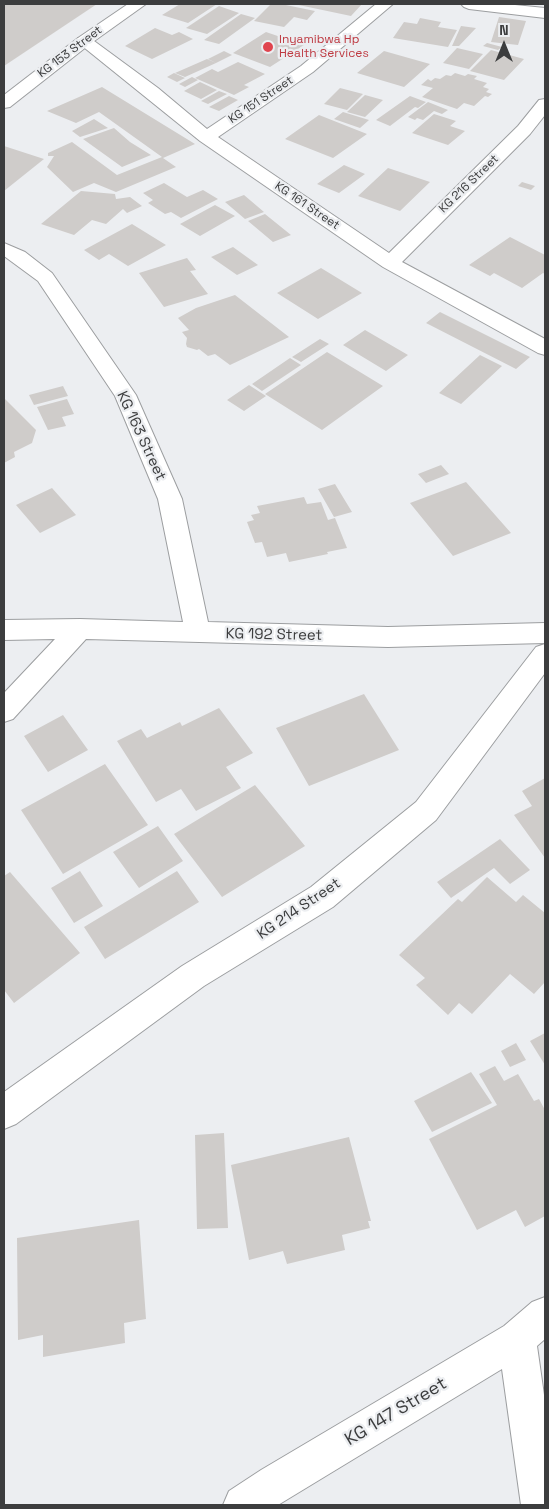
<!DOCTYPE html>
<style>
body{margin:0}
#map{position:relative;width:549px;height:1509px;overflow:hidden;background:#eceef1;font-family:"Space Grotesk",sans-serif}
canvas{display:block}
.frame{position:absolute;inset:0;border:5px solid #3c3d3e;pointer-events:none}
.north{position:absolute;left:479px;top:20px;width:50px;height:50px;-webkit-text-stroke:4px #eceef1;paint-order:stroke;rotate:0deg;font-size:14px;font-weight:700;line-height:20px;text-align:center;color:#3c3d3e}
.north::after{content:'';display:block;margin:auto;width:18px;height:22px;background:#3c3d3e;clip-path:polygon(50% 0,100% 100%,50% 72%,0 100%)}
</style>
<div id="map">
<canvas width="549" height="1509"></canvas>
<div class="frame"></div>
<div class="north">N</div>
</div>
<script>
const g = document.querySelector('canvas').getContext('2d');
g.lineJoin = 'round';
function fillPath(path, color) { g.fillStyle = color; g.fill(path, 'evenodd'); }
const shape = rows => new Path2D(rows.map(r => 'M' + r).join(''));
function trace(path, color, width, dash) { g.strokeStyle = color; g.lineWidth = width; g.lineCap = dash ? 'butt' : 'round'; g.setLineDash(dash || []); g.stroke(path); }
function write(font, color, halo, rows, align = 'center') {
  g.font = font + ' "Space Grotesk",sans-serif'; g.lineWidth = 4.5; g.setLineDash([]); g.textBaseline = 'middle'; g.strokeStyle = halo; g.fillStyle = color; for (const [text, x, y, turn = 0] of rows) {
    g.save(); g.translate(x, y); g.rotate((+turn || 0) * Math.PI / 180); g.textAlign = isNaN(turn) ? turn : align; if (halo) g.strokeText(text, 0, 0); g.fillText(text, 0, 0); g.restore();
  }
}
fillPath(shape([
 [4,4,97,4,4,66],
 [180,4,217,4,188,23,162,15],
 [271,4,281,4,315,11,307,20,294,17,284,27,254,21],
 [294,4,362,4,351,16],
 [219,6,239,13,207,34,186,28],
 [241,14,255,18,219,44,204,40],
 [499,17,526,21,518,45,491,42],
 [420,18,441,22,438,27,457,30,448,47,393,38,404,22,417,24],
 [461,26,476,28,459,46,452,46],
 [155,28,172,35,179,32,193,39,152,59,125,46],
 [266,32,304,45,270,67,233,53],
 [487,43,502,47,498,50,483,46],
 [457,48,483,54,469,69,443,63],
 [491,50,524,59,504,80,470,71],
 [224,51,232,55,216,63,208,59],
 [384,51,430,64,404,87,357,73],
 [207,59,216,63,185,77,175,73],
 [238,62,265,74,244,85,249,87,234,95,195,78,212,69,218,72],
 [174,73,185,78,177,82,167,77],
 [455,73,465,76,468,74,477,76,474,79,487,83,483,87,489,89,486,92,492,94,488,97,485,96,474,106,464,103,457,109,422,97,433,88,421,85,428,79,431,81,435,78,440,79,446,75,451,76],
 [192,77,198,80,185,87,179,84],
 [200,82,217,90,201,99,184,91],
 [102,87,195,144,163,158,176,167,116,192,94,183,73,192,47,167,54,156,48,156,48,153,72,142,117,175,162,157,99,112,76,123,47,111],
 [340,88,363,94,347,110,324,104],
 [219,91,227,94,208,104,201,101],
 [365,95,383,100,365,117,347,112],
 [229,96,238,100,219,111,209,107],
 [410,96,426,102,418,108,415,107,390,126,376,120],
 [428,102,448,110,442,114,434,111,423,120,417,118,415,120,408,117],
 [343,112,369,120,360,128,334,119],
 [434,114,456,121,450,126,465,131,448,145,412,133],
 [319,115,367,134,333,158,285,139],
 [94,119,108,128,80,137,72,131],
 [114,128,130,142,151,155,122,167,83,139],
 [4,146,44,159,4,191],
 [344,165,365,174,339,193,317,184],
 [388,168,430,182,400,211,358,196],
 [522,182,535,186,531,190,518,186],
 [164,183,187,197,203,190,218,199,181,218,171,212,165,214,148,203,153,200,143,193],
 [81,191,115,194,116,199,130,197,142,206,127,213,123,209,106,224,92,220,74,235,41,224],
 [244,195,264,212,245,219,225,202],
 [215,205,235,216,200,236,180,224],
 [265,214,291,235,273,242,248,221],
 [132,224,166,245,128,266,109,254,99,260,84,250],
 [510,237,545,255,545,274,543,273,522,288,494,273,490,276,469,265],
 [233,247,258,265,237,275,211,257],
 [187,258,196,270,190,271,208,294,164,307,139,273],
 [321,268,362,293,318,319,277,293],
 [235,295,289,337,230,365,215,354,208,356,199,349,197,350,187,347,186,344,187,338,182,332,189,330,178,318,196,308],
 [440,312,530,357,516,369,426,323],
 [365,330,408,355,386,371,343,345],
 [320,339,329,344,301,362,292,357],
 [327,352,383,386,322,430,265,394],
 [480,355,502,366,461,404,439,393],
 [290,358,301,365,262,391,252,384],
 [249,385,266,396,244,411,227,400],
 [63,386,68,396,34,405,29,395],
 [4,398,36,430,32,443,14,452,15,457,4,463],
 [67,399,74,414,62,417,66,426,48,430,37,407],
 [441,465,449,474,426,483,418,474],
 [466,482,511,533,453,556,410,503],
 [335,484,352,512,334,517,318,489],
 [52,488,76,515,40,533,16,505],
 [304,497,307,504,321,502,328,520,335,518,347,548,327,552,328,554,289,562,286,553,267,557,262,542,255,543,247,522,254,520,251,515,260,513,257,506],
 [364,694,399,750,309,786,276,728],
 [219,708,253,753,226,767,241,788,196,811,181,789,156,802,117,741,141,729,147,738,180,722,182,726],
 [63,715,88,750,48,772,24,736],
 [105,764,148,825,63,874,21,810],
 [545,778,545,858,514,815,532,806,522,791],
 [255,785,305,846,222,897,174,834],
 [158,826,183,861,139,888,113,852],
 [500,839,530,870,510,884,494,868,451,898,437,882],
 [80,871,103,906,74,923,51,888],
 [177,871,199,902,105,959,84,927],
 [10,872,80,953,14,1003,4,990,4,876],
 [487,877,516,902,523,895,545,913,545,982,534,994,510,974,472,1014,459,1003,448,1015,416,985,425,978,399,955,458,899,462,902],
 [545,1033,545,1065,530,1041],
 [516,1043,526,1060,510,1067,501,1051],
 [495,1066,504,1081,518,1074,534,1101,539,1099,545,1110,545,1216,525,1227,516,1210,477,1230,429,1139,497,1105,479,1074],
 [471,1072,492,1103,432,1132,414,1101],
 [224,1133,228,1228,197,1229,195,1135],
 [349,1137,371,1221,368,1221,370,1228,342,1235,345,1250,287,1264,283,1251,249,1260,231,1165],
 [139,1220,146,1319,124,1323,125,1343,43,1357,43,1335,18,1340,17,1238]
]), '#cfccca');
const minor = shape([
 [376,4,393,4,313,72,218,137,389,253,518,126,539,100,545,99,545,115,530,134,402,262,545,339,545,355,538,353,383,267,200,141,76,41,78,38,90,38,158,88,207,129,301,66,376,4],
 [461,4,505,4,545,8,545,18,469,9,464,7,461,4],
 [4,243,25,252,52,273,136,395,182,499,208,622,388,627,545,623,545,643,388,647,86,639,13,719,4,722,4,693,55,639,4,640,4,620,80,619,183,622,158,499,115,396,38,281,4,256,4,243],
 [545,644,545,673,436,820,333,907,204,986,16,1124,4,1129,4,1092,182,966,311,887,416,802,536,647,545,644],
 [545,1297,545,1339,537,1346,545,1402,545,1505,521,1505,502,1369,278,1505,223,1505,229,1491,261,1470,504,1326,532,1302,545,1297]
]);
const tertiary = shape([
 [128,4,146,4,90,44,10,107,4,108,4,95,78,38,128,4]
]);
trace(minor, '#9c9ea0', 2);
trace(tertiary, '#9c9ea0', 2);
fillPath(minor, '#fff');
fillPath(tertiary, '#fff');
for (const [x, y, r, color] of [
 [268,47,6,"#e0444e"]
]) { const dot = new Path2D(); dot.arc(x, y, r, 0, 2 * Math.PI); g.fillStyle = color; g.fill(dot); trace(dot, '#eceef1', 2); }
write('12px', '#be3a42', '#eceef1', [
 ["Inyamibwa Hp",279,40],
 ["Health Services",279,54]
], 'left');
write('12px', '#3c3d3e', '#eceef1', [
 ["KG 153 Street",70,52,-37],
 ["KG 151 Street",261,100,-34],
 ["KG 216 Street",469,184,-44],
 ["KG 161 Street",307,206,34]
]);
write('15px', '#3c3d3e', '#eceef1', [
 ["KG 163 Street",141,436,65],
 ["KG 192 Street",274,635,1],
 ["KG 214 Street",299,909,-34]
]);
write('18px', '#3c3d3e', '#eceef1', [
 ["KG 147 Street",396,1412,-31]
]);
</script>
